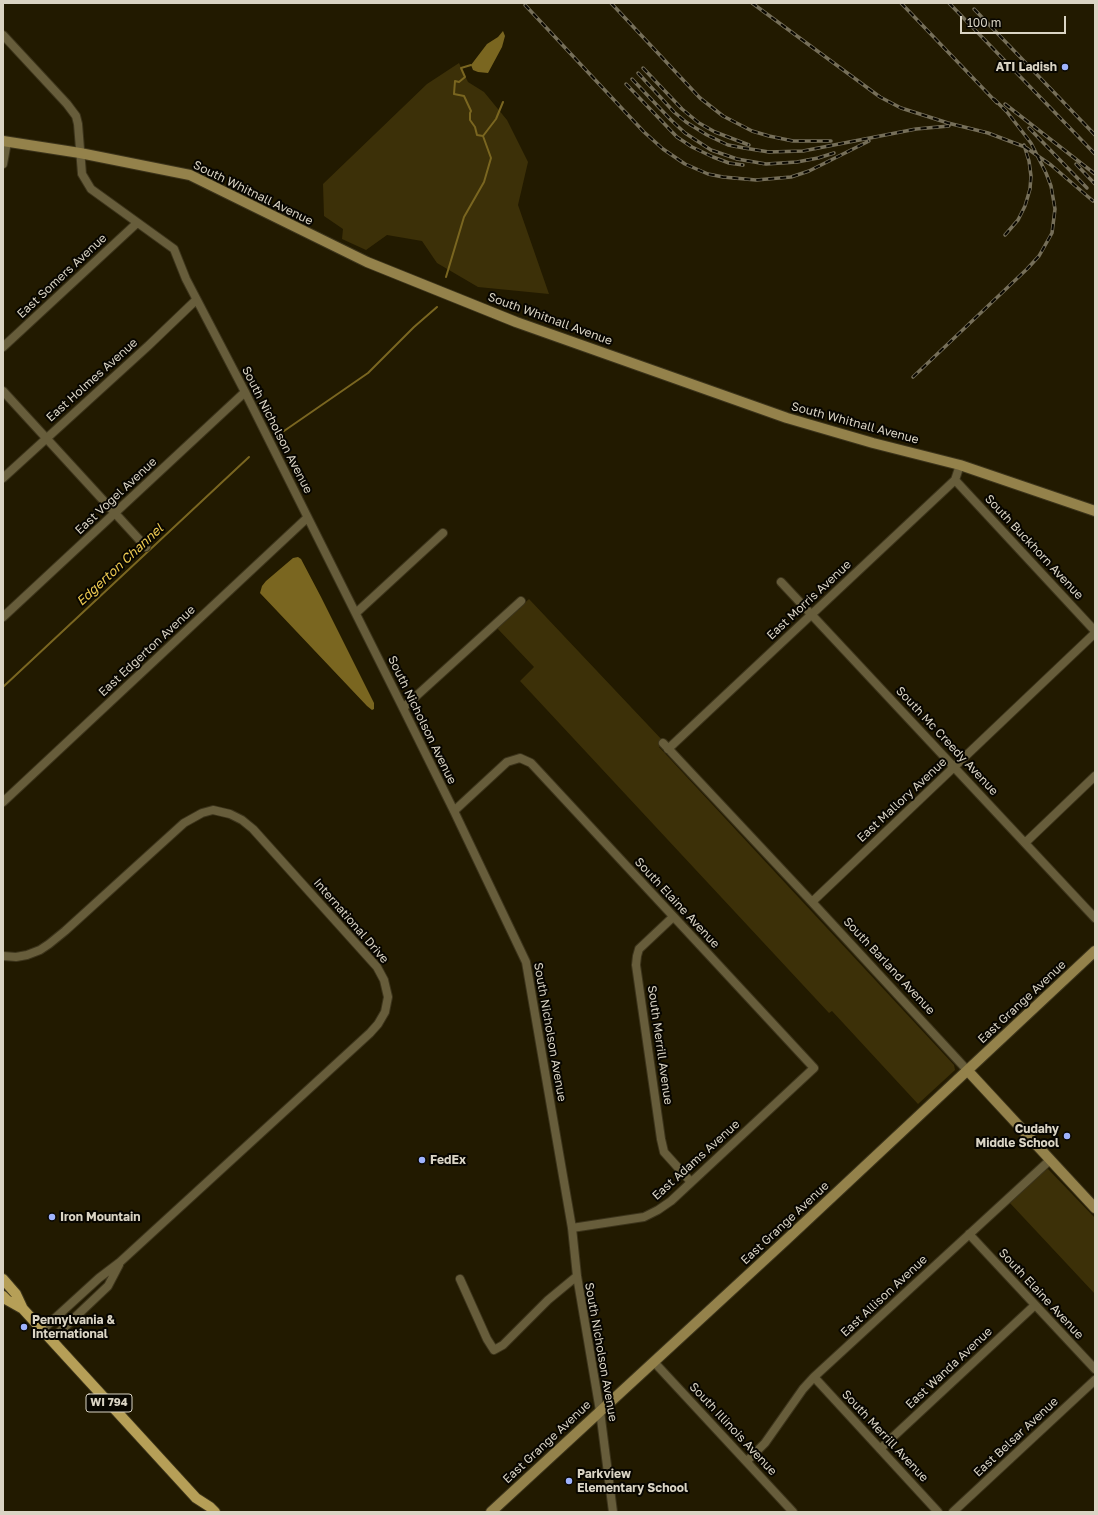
<!DOCTYPE html>
<style>
body{margin:0}
#map{position:relative;width:1098px;height:1515px;overflow:hidden;background:#221a00;font-family:"Golos Text",sans-serif}
canvas{display:block}
.frame{position:absolute;inset:0;border:4px solid #dad4c4;pointer-events:none}
.scale{position:absolute;left:960px;top:16px;width:106px;height:18px;box-sizing:border-box;border:2px solid #dad4c4;border-top:0;padding-left:5px;font-size:12px;line-height:14px;white-space:nowrap;color:#dad4c4;-webkit-text-stroke:3px #080600;paint-order:stroke}
</style>
<div id="map">
<canvas width="1098" height="1515"></canvas>
<div class="frame"></div>
<div class="scale">100 m</div>
</div>
<script>
const g = document.querySelector('canvas').getContext('2d');
g.lineJoin = 'round';
function fillPath(path, color) { g.fillStyle = color; g.fill(path, 'evenodd'); }
const shape = rows => new Path2D(rows.map(r => 'M' + r).join(''));
function trace(path, color, width, dash) { g.strokeStyle = color; g.lineWidth = width; g.lineCap = dash ? 'butt' : 'round'; g.setLineDash(dash || []); g.stroke(path); }
function write(font, color, halo, rows, align = 'center') {
  g.font = font + ' "Golos Text",sans-serif'; g.lineWidth = 4; g.setLineDash([]); g.textBaseline = 'middle'; g.strokeStyle = halo; g.fillStyle = color; for (const [text, x, y, turn = 0] of rows) {
    g.save(); g.translate(x, y); g.rotate((+turn || 0) * Math.PI / 180); g.textAlign = isNaN(turn) ? turn : align; if (halo) g.strokeText(text, 0, 0); g.fillText(text, 0, 0); g.restore();
  }
}
fillPath(shape([
 [459,63,468,82,484,92,507,120,528,162,518,205,549,294,478,287,437,263,422,241,387,235,366,250,342,239,343,229,324,216,323,184,427,84],
 [529,599,664,742,659,747,954,1065,955,1070,918,1104,832,1011,829,1013,520,681,534,667,497,628],
 [1048,1169,1095,1218,1095,1294,1009,1202,1044,1171]
]), '#3c3008');
fillPath(shape([
 [503,31,505,36,502,47,488,73,478,72,473,70,471,65,487,44,498,37],
 [298,557,301,559,321,597,374,703,374,709,372,710,367,706,260,593,262,586,266,581,293,558]
]), '#7a6620');
trace(shape([
 [471,65,461,68,465,77,459,82,455,81,454,94,464,96,471,111,470,113,470,120,475,127,477,135,483,136],
 [483,136,496,119,503,102],
 [446,277,464,217,484,182,491,158,483,136],
 [284,431,368,373,414,327,437,307],
 [3,687,249,457]
]), '#7a6620', 2);
const street = shape([
 [3,35,67,104,76,116,78,124,82,174,91,189,174,249,186,279,245,392,403,708,454,811,526,962,572,1228,577,1276,600,1411,613,1512],
 [3,164,7,142],
 [3,347,137,223],
 [3,391,146,547],
 [3,478,148,346,196,300],
 [955,480,1095,631],
 [781,582,1095,918],
 [356,613,443,533],
 [3,617,245,392],
 [403,708,521,601],
 [663,743,812,902,968,1071],
 [668,749,955,480,960,465],
 [3,802,307,518],
 [454,811,507,762,520,758,531,763,814,1068,671,1201,658,1210,644,1217,572,1228],
 [1025,843,1095,776],
 [812,902,1095,633],
 [673,917,639,949,637,956,636,965,661,1139,664,1152,691,1182],
 [3,956,16,957,27,955,40,950,49,944,65,931,184,823,202,813,213,810,230,814,242,820,253,829,377,967,384,980,388,997,385,1012,378,1024,370,1033,120,1262,99,1278,42,1330],
 [969,1234,1095,1369],
 [460,1279,487,1339,494,1350,503,1345,548,1300,577,1276],
 [51,1340,108,1286,119,1265],
 [654,1362,793,1512],
 [814,1377,938,1512],
 [880,1449,1035,1305],
 [747,1461,765,1443,803,1389,814,1377,1050,1160],
 [953,1512,1095,1380]
]);
const secondary = shape([
 [3,141,80,153,190,175,367,262,516,322,787,418,873,443,960,465,1095,511],
 [968,1071,1095,1208],
 [491,1512,786,1240,1095,951]
]);
const primary = shape([
 [3,1279,16,1294,23,1309],
 [3,1296,7,1300,23,1309,196,1498,210,1507,215,1512]
]);
trace(street, '#3c341b', 10);
trace(secondary, '#3c341b', 12);
trace(primary, '#3c341b', 12);
trace(street, '#675d3b', 8);
trace(secondary, '#94824b', 10);
trace(primary, '#b69f57', 10);
const rail = shape([
 [611,3,700,98,723,116,752,131,769,136,793,141,831,141],
 [752,3,880,97,901,108,948,123,988,133,1025,147,1051,165,1093,201],
 [901,3,997,103],
 [949,3,1095,154],
 [525,5,644,132,663,149,685,164,708,174,723,177,756,180,791,177,809,171,869,141],
 [974,9,1095,135],
 [643,68,682,109,699,123,715,132,749,145],
 [638,73,674,112,686,122,707,135,728,145,744,148,769,152,803,151,916,129,949,126],
 [632,79,671,120,685,133,711,150,737,159,766,164,797,162,818,158,834,153],
 [626,84,677,137,692,147,713,157,729,163,743,165],
 [1005,104,1095,174],
 [1029,128,1087,188],
 [1076,164,1095,184],
 [1005,235,1018,220,1025,206,1030,189,1031,176,1029,161,1024,145],
 [913,377,1027,269,1039,256,1052,233,1055,209,1051,186,1046,173,1031,143,1007,112,994,99]
]);
trace(rail, '#766f59', 3.5);
trace(rail, '#080600', 2, [6]);
for (const [x, y, r, color] of [
 [1065,67,4,"#9fb3fd"],
 [1067,1136,4,"#9fb3fd"],
 [422,1160,4,"#9fb3fd"],
 [52,1217,4,"#9fb3fd"],
 [24,1327,4,"#9fb3fd"],
 [569,1481,4,"#9fb3fd"]
]) { const dot = new Path2D(); dot.arc(x, y, r, 0, 2 * Math.PI); g.fillStyle = color; g.fill(dot); trace(dot, '#080600', 1.5); }
for (const [x, y, w] of [
 [109,1403,46]
]) { const box = new Path2D(); box.roundRect(x - w / 2, y - 9, w, 18, 3); g.fillStyle = '#080600'; g.fill(box); trace(box, '#dad4c4', 1); }
write('bold 11px', '#dad4c4', null, [
 ["WI 794",109,1403]
]);
write('bold 12px', '#dad4c4', '#080600', [
 ["ATI Ladish",1057,67,"right"],
 ["Cudahy",1059,1129,"right"],
 ["Middle School",1059,1143,"right"],
 ["FedEx",430,1160],
 ["Iron Mountain",60,1217],
 ["Pennylvania &",32,1320],
 ["International",32,1334],
 ["Parkview",577,1474],
 ["Elementary School",577,1488]
], 'left');
write('12px', '#dad4c4', '#080600', [
 ["South Whitnall Avenue",253,193,26],
 ["East Somers Avenue",62,276,-43],
 ["South Whitnall Avenue",550,319,20],
 ["East Holmes Avenue",92,380,-42],
 ["South Whitnall Avenue",855,423,15],
 ["South Nicholson Avenue",277,430,63],
 ["East Vogel Avenue",116,496,-43],
 ["South Buckhorn Avenue",1034,547,47],
 ["East Morris Avenue",809,600,-43],
 ["East Edgerton Avenue",147,651,-43],
 ["South Nicholson Avenue",422,720,64],
 ["South Mc Creedy Avenue",947,741,47],
 ["East Mallory Avenue",902,800,-43],
 ["South Elaine Avenue",677,903,47],
 ["International Drive",351,921,49],
 ["South Barland Avenue",889,966,47],
 ["East Grange Avenue",1022,1002,-43],
 ["South Nicholson Avenue",550,1032,80],
 ["South Merrill Avenue",660,1045,82],
 ["East Adams Avenue",696,1160,-42],
 ["East Grange Avenue",785,1223,-43],
 ["South Elaine Avenue",1041,1294,47],
 ["East Allison Avenue",884,1296,-43],
 ["South Nicholson Avenue",601,1352,80],
 ["East Wanda Avenue",949,1368,-43],
 ["South Illinois Avenue",733,1429,47],
 ["South Merrill Avenue",885,1436,47],
 ["East Belsar Avenue",1016,1437,-43],
 ["East Grange Avenue",547,1442,-43]
]);
write('italic 13px', '#efcb51', '#080600', [
 ["Edgerton Channel",120,565,-43]
]);
</script>
